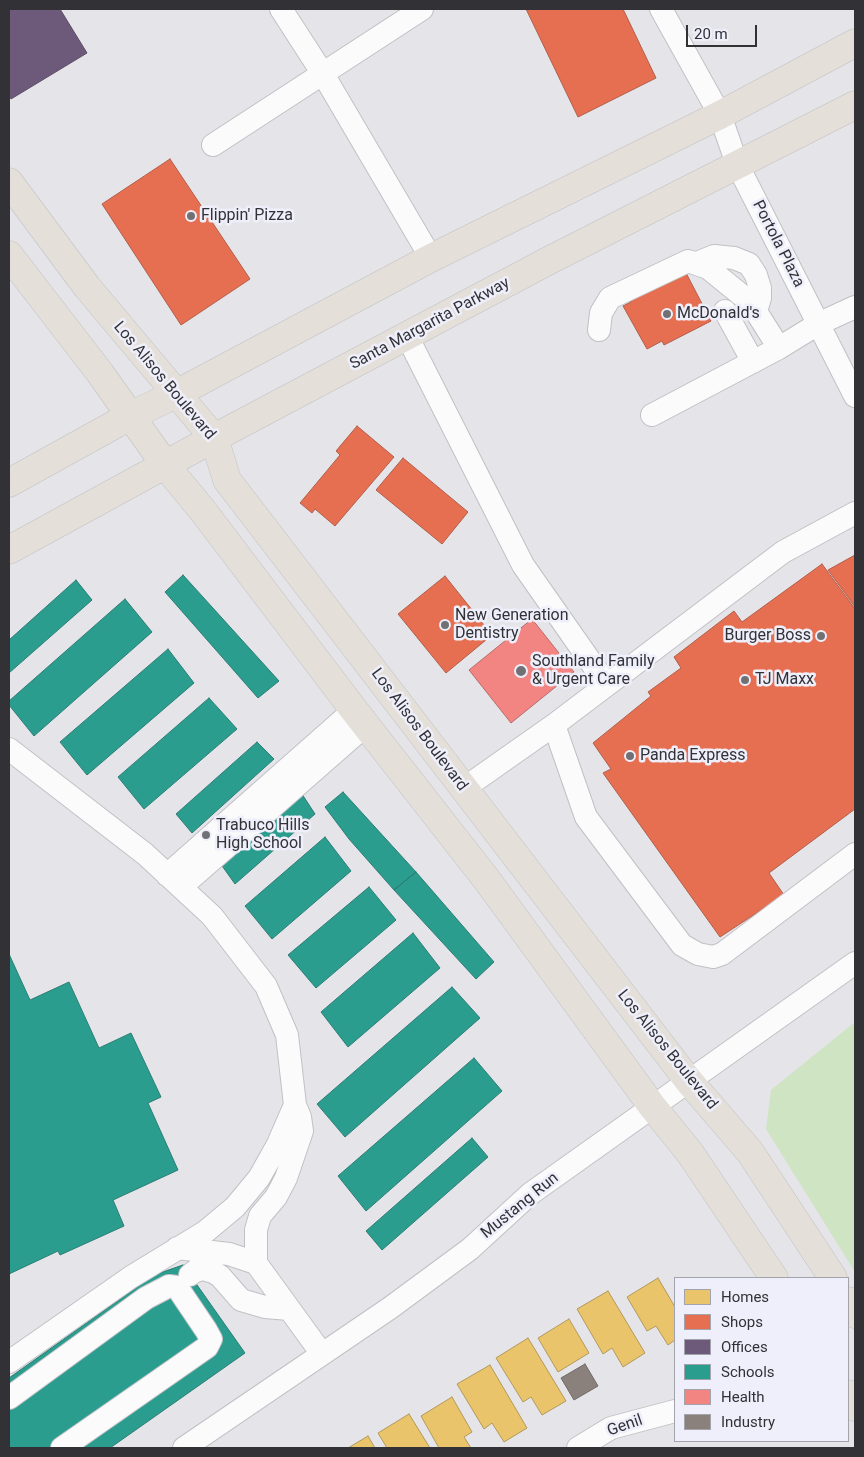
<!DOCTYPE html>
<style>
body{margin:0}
#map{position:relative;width:864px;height:1457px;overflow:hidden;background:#e4e4e9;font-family:Roboto,sans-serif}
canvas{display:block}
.frame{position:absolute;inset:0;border:10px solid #323236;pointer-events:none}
.legend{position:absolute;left:674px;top:1277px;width:175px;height:165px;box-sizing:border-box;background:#eeeffa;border:1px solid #a3a3ac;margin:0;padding:6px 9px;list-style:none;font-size:15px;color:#323236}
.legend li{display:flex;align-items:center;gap:10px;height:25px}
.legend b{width:25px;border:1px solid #a3a3ac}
.scale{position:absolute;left:686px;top:25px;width:71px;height:22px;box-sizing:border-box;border:2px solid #323236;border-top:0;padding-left:6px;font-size:15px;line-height:18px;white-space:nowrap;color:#323236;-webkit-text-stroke:4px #eeeffa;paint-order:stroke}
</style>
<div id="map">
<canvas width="864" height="1457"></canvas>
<div class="frame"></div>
<ul class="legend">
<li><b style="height:14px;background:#e9c46a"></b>Homes</li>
<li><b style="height:14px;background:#e76f51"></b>Shops</li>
<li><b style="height:14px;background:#6d597a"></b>Offices</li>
<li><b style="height:14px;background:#2a9d8f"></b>Schools</li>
<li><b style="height:14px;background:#f28482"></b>Health</li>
<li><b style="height:14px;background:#8a817c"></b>Industry</li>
</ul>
<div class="scale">20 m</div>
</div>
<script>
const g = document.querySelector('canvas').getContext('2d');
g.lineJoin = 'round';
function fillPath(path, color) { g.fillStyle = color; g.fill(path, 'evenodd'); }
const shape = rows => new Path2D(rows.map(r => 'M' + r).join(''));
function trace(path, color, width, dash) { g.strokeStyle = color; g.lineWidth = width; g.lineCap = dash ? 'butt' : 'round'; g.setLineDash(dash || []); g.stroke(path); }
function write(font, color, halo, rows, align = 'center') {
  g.font = font + ' Roboto,sans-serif'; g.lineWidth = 5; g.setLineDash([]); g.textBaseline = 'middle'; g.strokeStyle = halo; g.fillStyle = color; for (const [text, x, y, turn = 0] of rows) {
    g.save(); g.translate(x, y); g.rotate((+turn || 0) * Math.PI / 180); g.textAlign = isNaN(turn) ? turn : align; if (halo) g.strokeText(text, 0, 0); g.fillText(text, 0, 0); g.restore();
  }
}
fillPath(shape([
 [855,1022,855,1272,766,1129,771,1090]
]), '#cee4c3');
const homes = shape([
 [658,1278,675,1307,675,1340,668,1345,656,1326,647,1331,627,1297,658,1278],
 [608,1291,645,1353,623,1367,612,1348,603,1354,577,1309,608,1291],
 [569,1319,589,1353,558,1372,538,1338,569,1319],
 [528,1338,566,1401,542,1415,531,1397,523,1402,496,1358,528,1338],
 [490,1365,527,1428,504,1442,492,1423,484,1429,457,1384,490,1365],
 [452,1397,472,1432,464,1437,471,1448,439,1448,421,1416,452,1397],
 [409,1414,430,1448,387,1448,378,1433,409,1414],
 [368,1436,375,1448,348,1448,368,1436]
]);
fillPath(homes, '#e9c46a');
trace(homes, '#b2985a', 1);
const shops = shape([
 [526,9,623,9,656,78,578,117,526,9],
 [170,159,250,279,181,325,102,204,170,159],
 [685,271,711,321,664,345,662,341,647,349,623,306,631,302,625,291,685,271],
 [357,426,394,457,335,526,315,509,312,513,300,503,340,455,336,451,357,426],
 [403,458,468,512,442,544,376,490,403,458],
 [855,555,855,607,828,570,855,555],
 [822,564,855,609,855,809,769,873,784,895,720,937,603,773,611,769,593,743,651,696,648,692,681,668,674,657,734,611,742,622,822,564],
 [445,576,492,635,446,673,398,614,445,576]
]);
fillPath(shops, '#e76f51');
trace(shops, '#b15d49', 1);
const offices = shape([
 [9,9,60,9,87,53,11,99,9,95,9,9]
]);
fillPath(offices, '#6d597a');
trace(offices, '#5b4d66', 1);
const schools = shape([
 [183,575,279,681,258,698,165,592,183,575],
 [76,580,92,600,9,673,9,640,76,580],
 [125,599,152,632,34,736,9,705,9,701,125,599],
 [168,649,194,683,87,775,60,742,168,649],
 [209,698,237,729,144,809,118,777,209,698],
 [257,742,274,759,192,833,176,814,257,742],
 [300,791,315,814,235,884,220,863,300,791],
 [343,792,416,872,394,890,349,839,325,807,343,792],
 [325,837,351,871,272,939,245,906,325,837],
 [416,872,494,962,476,979,394,890,416,872],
 [369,887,396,920,316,988,288,955,369,887],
 [413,933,440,968,348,1047,321,1012,413,933],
 [9,954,30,1000,69,982,99,1048,131,1033,161,1097,148,1103,178,1170,113,1200,124,1226,60,1255,58,1251,9,1274,9,954],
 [452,987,480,1018,345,1137,317,1104,452,987],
 [474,1058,502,1091,366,1211,338,1176,474,1058],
 [472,1138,488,1157,382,1250,366,1231,472,1138],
 [183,1265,245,1353,110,1448,9,1448,9,1378,154,1275,183,1265]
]);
fillPath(schools, '#2a9d8f');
trace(schools, '#2c7d74', 1);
const health = shape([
 [532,619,574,672,511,723,469,670,532,619]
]);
fillPath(health, '#f28482');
trace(health, '#b86b6b', 1);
const industry = shape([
 [585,1364,598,1386,574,1400,561,1378,585,1364]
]);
fillPath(industry, '#8a817c');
trace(industry, '#706967', 1);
const minor = shape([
 [281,9,323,74,431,258],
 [661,9,720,115,737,164,855,396],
 [213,145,422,9],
 [697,263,714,256,734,258,749,264,756,275,760,288,760,298,756,311],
 [725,311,753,362],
 [599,330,601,313,610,298,688,261,708,268,750,302,779,348],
 [407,336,523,565,607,685],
 [652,415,779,348,818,324,855,307],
 [554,725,586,817,682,945,698,954,713,957,722,954,855,854],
 [9,749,145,854,212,916,266,986,287,1035,295,1105,300,1117,302,1131,286,1178,276,1197,260,1216,256,1230,256,1263,322,1354],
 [463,789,554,725,783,552,855,513],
 [167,875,354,710],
 [181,887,366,725],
 [177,1248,229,1254,256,1263],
 [190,1275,195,1271,203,1269,213,1272,220,1276,241,1300,265,1307,289,1309],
 [9,1362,131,1277,205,1232,235,1207,259,1178,278,1144,295,1105],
 [9,1398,146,1298,169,1286,177,1287,206,1330,211,1339,207,1347,62,1448],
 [184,1448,390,1308,470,1249,530,1194,855,963],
 [578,1448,611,1428,675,1411]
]);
const major = shape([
 [9,182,87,287,214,438,227,480,688,1080,750,1152,833,1278],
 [9,255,100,373,166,466,203,511,354,710,487,880,652,1106,690,1153,774,1278],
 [9,483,130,416,176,394,431,258,720,115,855,43],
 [9,550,214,438,548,261,855,105],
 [848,1301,855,1314],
 [848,1394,855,1407]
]);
trace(minor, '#c1c1c5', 24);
trace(major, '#c1c1c3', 29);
trace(minor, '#fbfbfc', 22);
trace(major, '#e4e0d9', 28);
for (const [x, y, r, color] of [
 [191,216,5,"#707075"],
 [667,314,5,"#707075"],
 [445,625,5,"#707075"],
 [821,636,5,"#707075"],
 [521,671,6,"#707075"],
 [745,680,5,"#707075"],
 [630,756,5,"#707075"],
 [206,835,5,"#707075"]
]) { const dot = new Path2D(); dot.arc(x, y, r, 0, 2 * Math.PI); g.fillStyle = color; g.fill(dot); trace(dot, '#eeeffa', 2); }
write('16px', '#323236', '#eeeffa', [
 ["Flippin' Pizza",201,216],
 ["McDonald's",677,314],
 ["New Generation",455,616],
 ["Dentistry",455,634],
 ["Burger Boss",811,636,"right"],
 ["Southland Family",532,662],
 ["& Urgent Care",532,680],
 ["TJ Maxx",755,680],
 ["Panda Express",640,756],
 ["Trabuco Hills",216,826],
 ["High School",216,844]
], 'left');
write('16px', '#323236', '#eeeffa', [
 ["Portola Plaza",778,244,63],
 ["Santa Margarita Parkway",430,324,-28],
 ["Los Alisos Boulevard",164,381,50],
 ["Los Alisos Boulevard",419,730,53],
 ["Los Alisos Boulevard",667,1050,51],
 ["Mustang Run",520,1206,-39],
 ["Genil",625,1426,-19]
]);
</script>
